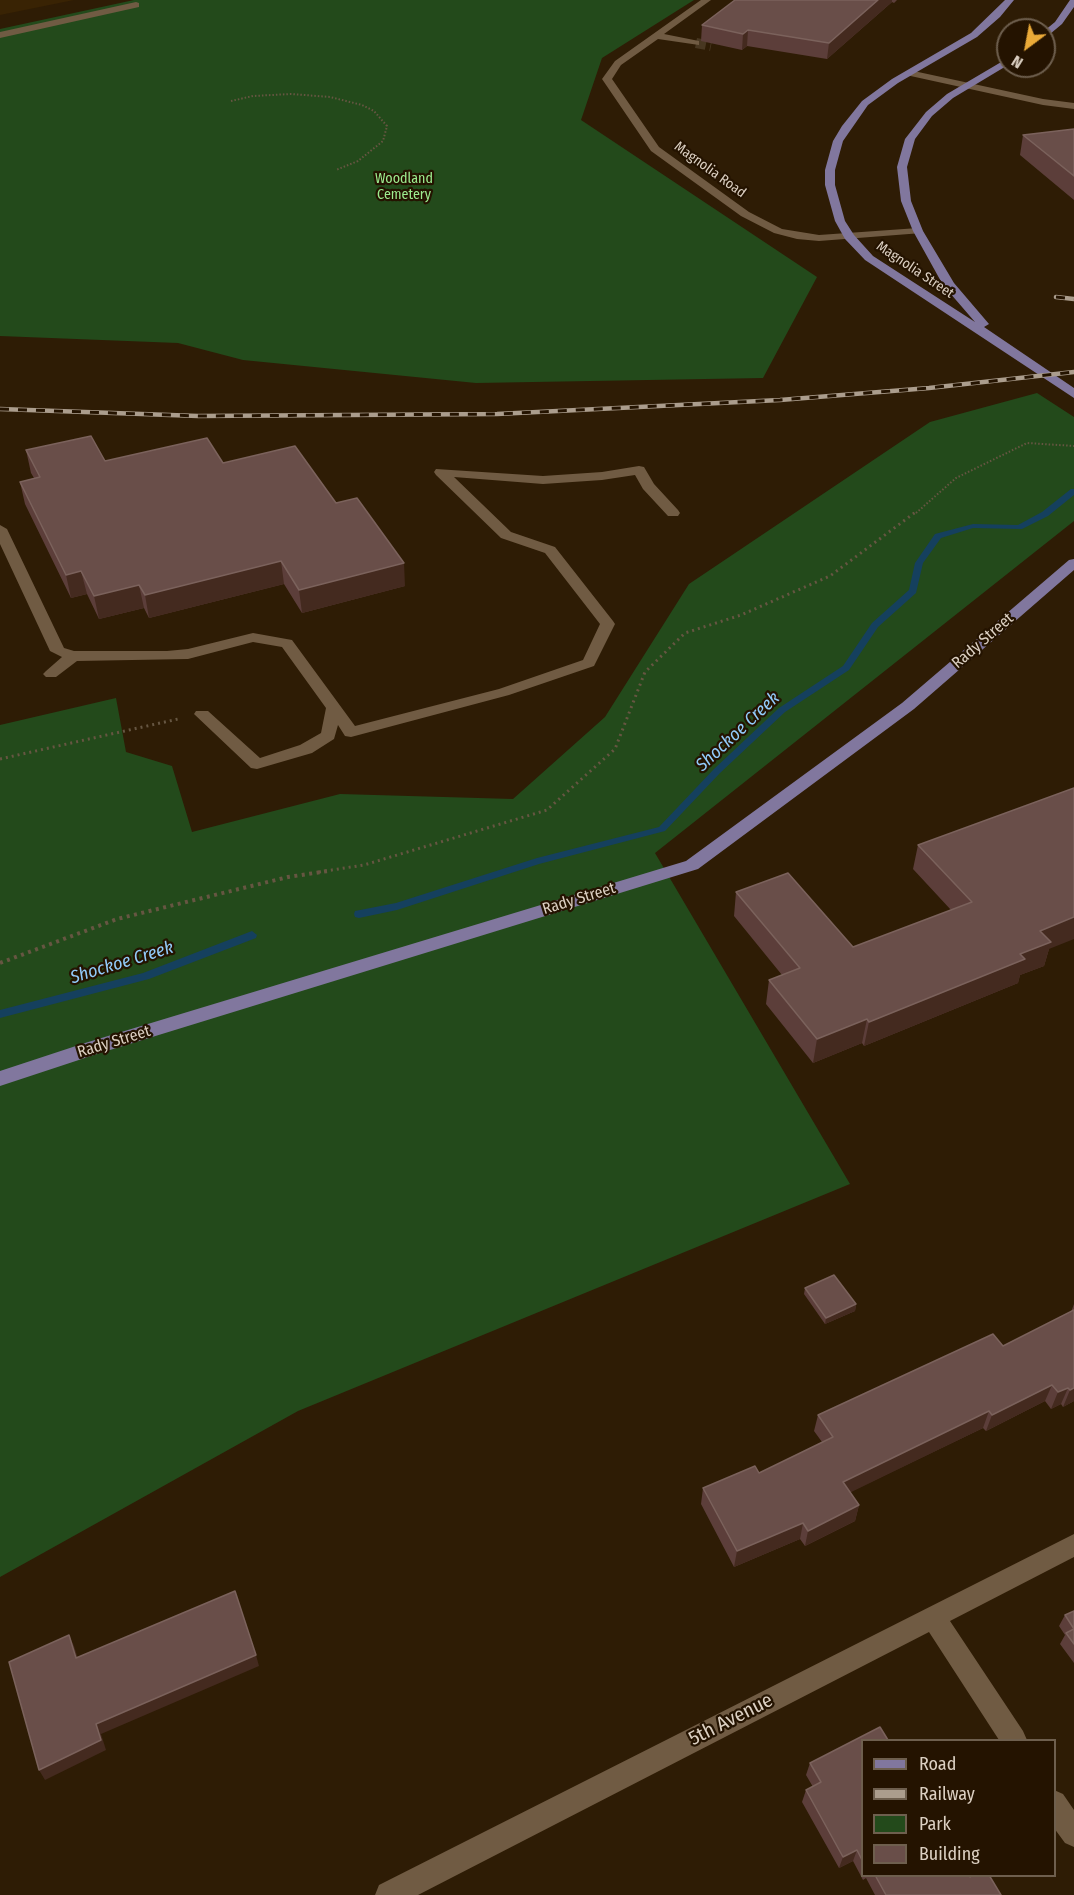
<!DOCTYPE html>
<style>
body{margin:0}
#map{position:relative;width:1074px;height:1895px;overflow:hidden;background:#2e1c05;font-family:"Fira Sans Condensed",sans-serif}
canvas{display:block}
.legend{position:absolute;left:861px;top:1739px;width:195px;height:138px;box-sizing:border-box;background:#241300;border:2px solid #6e5f4e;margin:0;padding:8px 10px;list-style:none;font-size:18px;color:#dcd0c2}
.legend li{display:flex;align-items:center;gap:12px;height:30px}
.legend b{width:30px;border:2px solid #6e5f4e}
.north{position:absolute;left:996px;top:18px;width:60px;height:60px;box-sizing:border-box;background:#241300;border:2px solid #6e5f4e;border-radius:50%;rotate:212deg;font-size:16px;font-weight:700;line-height:24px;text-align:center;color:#dcd0c2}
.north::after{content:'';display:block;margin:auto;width:21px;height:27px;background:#eaaa38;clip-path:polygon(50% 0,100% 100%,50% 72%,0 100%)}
</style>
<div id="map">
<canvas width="1074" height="1895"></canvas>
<ul class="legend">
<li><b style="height:8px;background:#81779e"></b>Road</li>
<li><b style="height:8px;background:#ab9d8d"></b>Railway</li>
<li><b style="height:16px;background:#234a1b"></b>Park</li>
<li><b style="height:16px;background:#694e49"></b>Building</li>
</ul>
<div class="north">N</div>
</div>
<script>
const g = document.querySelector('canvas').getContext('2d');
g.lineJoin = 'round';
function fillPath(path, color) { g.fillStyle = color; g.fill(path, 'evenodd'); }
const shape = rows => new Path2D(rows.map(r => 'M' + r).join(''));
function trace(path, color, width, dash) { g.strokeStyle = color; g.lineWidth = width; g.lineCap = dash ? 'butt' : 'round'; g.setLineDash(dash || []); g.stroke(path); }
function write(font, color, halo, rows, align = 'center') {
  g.font = font + ' "Fira Sans Condensed",sans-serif'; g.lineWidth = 4.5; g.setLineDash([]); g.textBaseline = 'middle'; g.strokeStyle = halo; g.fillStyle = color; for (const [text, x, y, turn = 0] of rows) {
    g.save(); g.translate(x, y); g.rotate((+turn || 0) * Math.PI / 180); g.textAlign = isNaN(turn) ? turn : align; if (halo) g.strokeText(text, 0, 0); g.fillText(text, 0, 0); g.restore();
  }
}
fillPath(shape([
 [0,0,74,0,0,15]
]), '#392304');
fillPath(shape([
 [134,0,694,0,602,58,581,120,817,277,763,378,476,383,243,360,178,343,0,336,0,29],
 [1037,393,1074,417,1074,521,655,853,850,1184,298,1411,0,1577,0,725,116,698,126,752,172,766,192,832,340,794,513,799,605,717,689,584,930,422]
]), '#234a1b');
fillPath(shape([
 [1071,489,1074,489,1074,495,1048,516,1022,529,973,528,941,538,923,563,916,593,878,627,849,670,785,712,720,773,665,831,539,864,397,910,359,918,355,917,354,914,355,911,396,903,537,858,659,827,714,769,779,708,843,666,872,623,909,590,915,563,935,534,973,524,1018,525,1042,512,1071,489],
 [252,931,257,935,256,938,149,979,0,1018,0,1010,143,973,252,931]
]), '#15405e');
trace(shape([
 [696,43,711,46]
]), '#483721', 10, [10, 4.5]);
trace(shape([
 [231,101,253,96,291,94,330,97,362,105,374,111,387,126,383,141,358,161,336,170],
 [916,513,956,478,1027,443,1074,446]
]), '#665642', 2, [1.5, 2]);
trace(shape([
 [0,759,178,719],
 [319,872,364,865,547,810,615,749,645,672,685,633,741,615,830,576,917,511]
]), '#665642', 3, [2, 4]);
trace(shape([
 [0,963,117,919,288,877,328,871]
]), '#665642', 4, [3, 4.5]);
fillPath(shape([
 [701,0,711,0,664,34,699,41,699,45,658,39,621,65,612,79,659,147,749,212,782,229,819,235,918,228,923,231,922,233,819,241,797,239,774,233,741,216,651,151,602,79,615,61,701,0],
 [136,2,139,3,139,7,0,38,0,32,136,2],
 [909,70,1043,99,1074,103,1074,109,1043,105,906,75,904,73,909,70],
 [639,466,644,467,654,484,678,510,680,513,678,516,668,516,643,489,635,475,602,480,543,484,454,477,511,532,555,547,613,621,615,624,594,666,509,695,351,737,345,736,338,725,334,739,312,753,257,769,251,768,194,714,196,711,208,711,260,758,300,745,321,733,326,708,282,647,253,642,188,659,77,661,56,677,46,677,43,674,46,671,62,657,50,651,0,544,0,525,7,529,64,648,74,651,167,651,188,649,253,633,292,640,355,726,499,689,583,660,600,624,545,553,501,538,436,475,434,472,436,469,543,476,602,472,639,466],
 [1074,1534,1074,1557,950,1621,1023,1731,1027,1740,999,1740,929,1632,418,1895,375,1895,379,1885,1074,1534],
 [1054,1790,1063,1794,1074,1810,1074,1847,1065,1843,1054,1828,1054,1790]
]), '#705b43');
fillPath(shape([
 [1005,0,1014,0,1000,17,977,37,898,83,868,105,843,141,835,170,835,185,845,221,854,235,873,256,975,322,943,285,913,231,901,201,897,167,905,139,926,112,947,94,1008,58,1008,65,953,98,932,116,915,139,907,167,911,201,923,231,954,283,989,324,984,327,1074,388,1074,398,865,260,845,239,835,221,825,185,825,170,833,141,842,126,862,101,892,79,971,33,1005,0],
 [1070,0,1074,0,1074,7,1062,24,1044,39,1044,31,1055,22,1070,0],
 [1074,559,1074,570,914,709,698,869,97,1054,0,1086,0,1071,85,1043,686,861,902,703,1069,560,1074,559]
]), '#81779e');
const rail = shape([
 [1056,297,1074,299],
 [0,409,198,416,497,414,780,400,929,388,1074,372]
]);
trace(rail, '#ab9d8d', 4.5);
trace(rail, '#241300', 3, [9]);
fillPath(shape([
 [735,0,897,0,894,3,892,2,827,59,747,46,742,50,701,41,702,25],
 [1074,129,1074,200,1020,155,1023,135],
 [26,450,105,461,223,463,336,503,405,586,302,613,284,584,149,618,144,608,99,619,87,594,71,598,25,504,20,482,34,478,31,473],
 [918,845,1049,949,1044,966,1020,975,1018,983,864,1046,862,1043,813,1063,766,1004,769,980,782,975,734,916,736,892,853,947,951,910,913,869],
 [805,1288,856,1304,855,1311,825,1324,804,1294],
 [1074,1304,1074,1401,1063,1407,1061,1404,1051,1409,1045,1401,986,1431,983,1428,850,1492,859,1505,855,1521,805,1546,800,1539,734,1567,701,1504,703,1488,759,1473,822,1442,814,1431,818,1415,1003,1346,1071,1312],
 [1074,1611,1074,1663,1060,1644,1065,1635,1059,1626,1065,1615],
 [862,1740,862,1875,969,1875,970,1877,1001,1895,875,1895,866,1878,863,1880,853,1861,839,1868,802,1802,806,1790,813,1787,806,1775,810,1763]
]), '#5c3e3a');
fillPath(shape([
 [878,0,892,0,892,2,827,59,829,43],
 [748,30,747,46,742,50,743,34],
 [281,561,284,584,149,618,145,595],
 [404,563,405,586,302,613,299,590],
 [81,571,87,594,71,598,66,575],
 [139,585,144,608,99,619,94,596],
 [1074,917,1074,939,1049,949,1044,966,1020,975,1018,983,864,1046,869,1022,1020,954,1040,931],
 [867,1019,862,1043,813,1063,817,1039],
 [856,1304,855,1311,825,1324,826,1318],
 [1052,1385,1045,1401,986,1431,992,1415],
 [1068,1388,1061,1404,1051,1409,1058,1392],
 [1074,1388,1074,1401,1063,1407,1070,1390],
 [989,1411,983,1428,839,1498,843,1482],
 [859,1505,855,1521,805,1546,808,1531],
 [803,1523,800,1539,734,1567,737,1551],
 [69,1635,74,1646,81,1668,76,1658],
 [256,1655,259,1666,101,1734,106,1750,45,1780,39,1770,96,1724],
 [857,1850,853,1861,839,1868,843,1857]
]), '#442a1f');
const building = shape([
 [735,0,878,0,829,43,748,30,743,34,702,25,735,0],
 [1074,129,1074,176,1023,135,1074,129],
 [91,436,105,461,207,438,223,463,295,446,336,503,357,498,404,563,299,590,281,561,145,595,139,585,94,596,81,571,66,575,20,482,40,477,26,450,91,436],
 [1074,788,1074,917,1040,931,1051,942,1020,954,1025,959,869,1022,867,1019,817,1039,769,980,800,968,736,892,788,873,853,947,972,902,918,845,1074,788],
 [834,1275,856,1304,826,1318,805,1288,834,1275],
 [1074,1310,1074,1388,1070,1390,1068,1388,1058,1392,1052,1385,992,1415,989,1411,843,1482,859,1505,808,1531,803,1523,737,1551,703,1488,755,1466,759,1473,833,1437,818,1415,993,1334,1003,1346,1074,1310],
 [235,1591,256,1655,96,1724,101,1740,39,1770,9,1662,69,1635,76,1658,235,1591],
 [1074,1611,1074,1644,1066,1633,1074,1629,1065,1615,1074,1611],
 [880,1727,888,1740,862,1740,862,1860,857,1850,843,1857,806,1790,821,1782,810,1763,880,1727],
 [875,1875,969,1875,970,1877,972,1875,989,1875,1001,1895,886,1895,875,1875]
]);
fillPath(building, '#694e49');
trace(building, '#7b625c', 1.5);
write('14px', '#dcd0c2', '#241300', [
 ["Magnolia Road",710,170,36],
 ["Magnolia Street",915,270,34]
]);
write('14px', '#9ded8f', '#241300', [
 ["Woodland",404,179],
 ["Cemetery",404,195]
]);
write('16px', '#dcd0c2', '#241300', [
 ["Rady Street",983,641,-41],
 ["Rady Street",579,899,-17],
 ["Rady Street",114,1042,-17]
]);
write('italic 18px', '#92cbfa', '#241300', [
 ["Shockoe Creek",738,732,-43],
 ["Shockoe Creek",122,963,-17]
]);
write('20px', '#dcd0c2', '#241300', [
 ["5th Avenue",731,1720,-27]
]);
</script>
